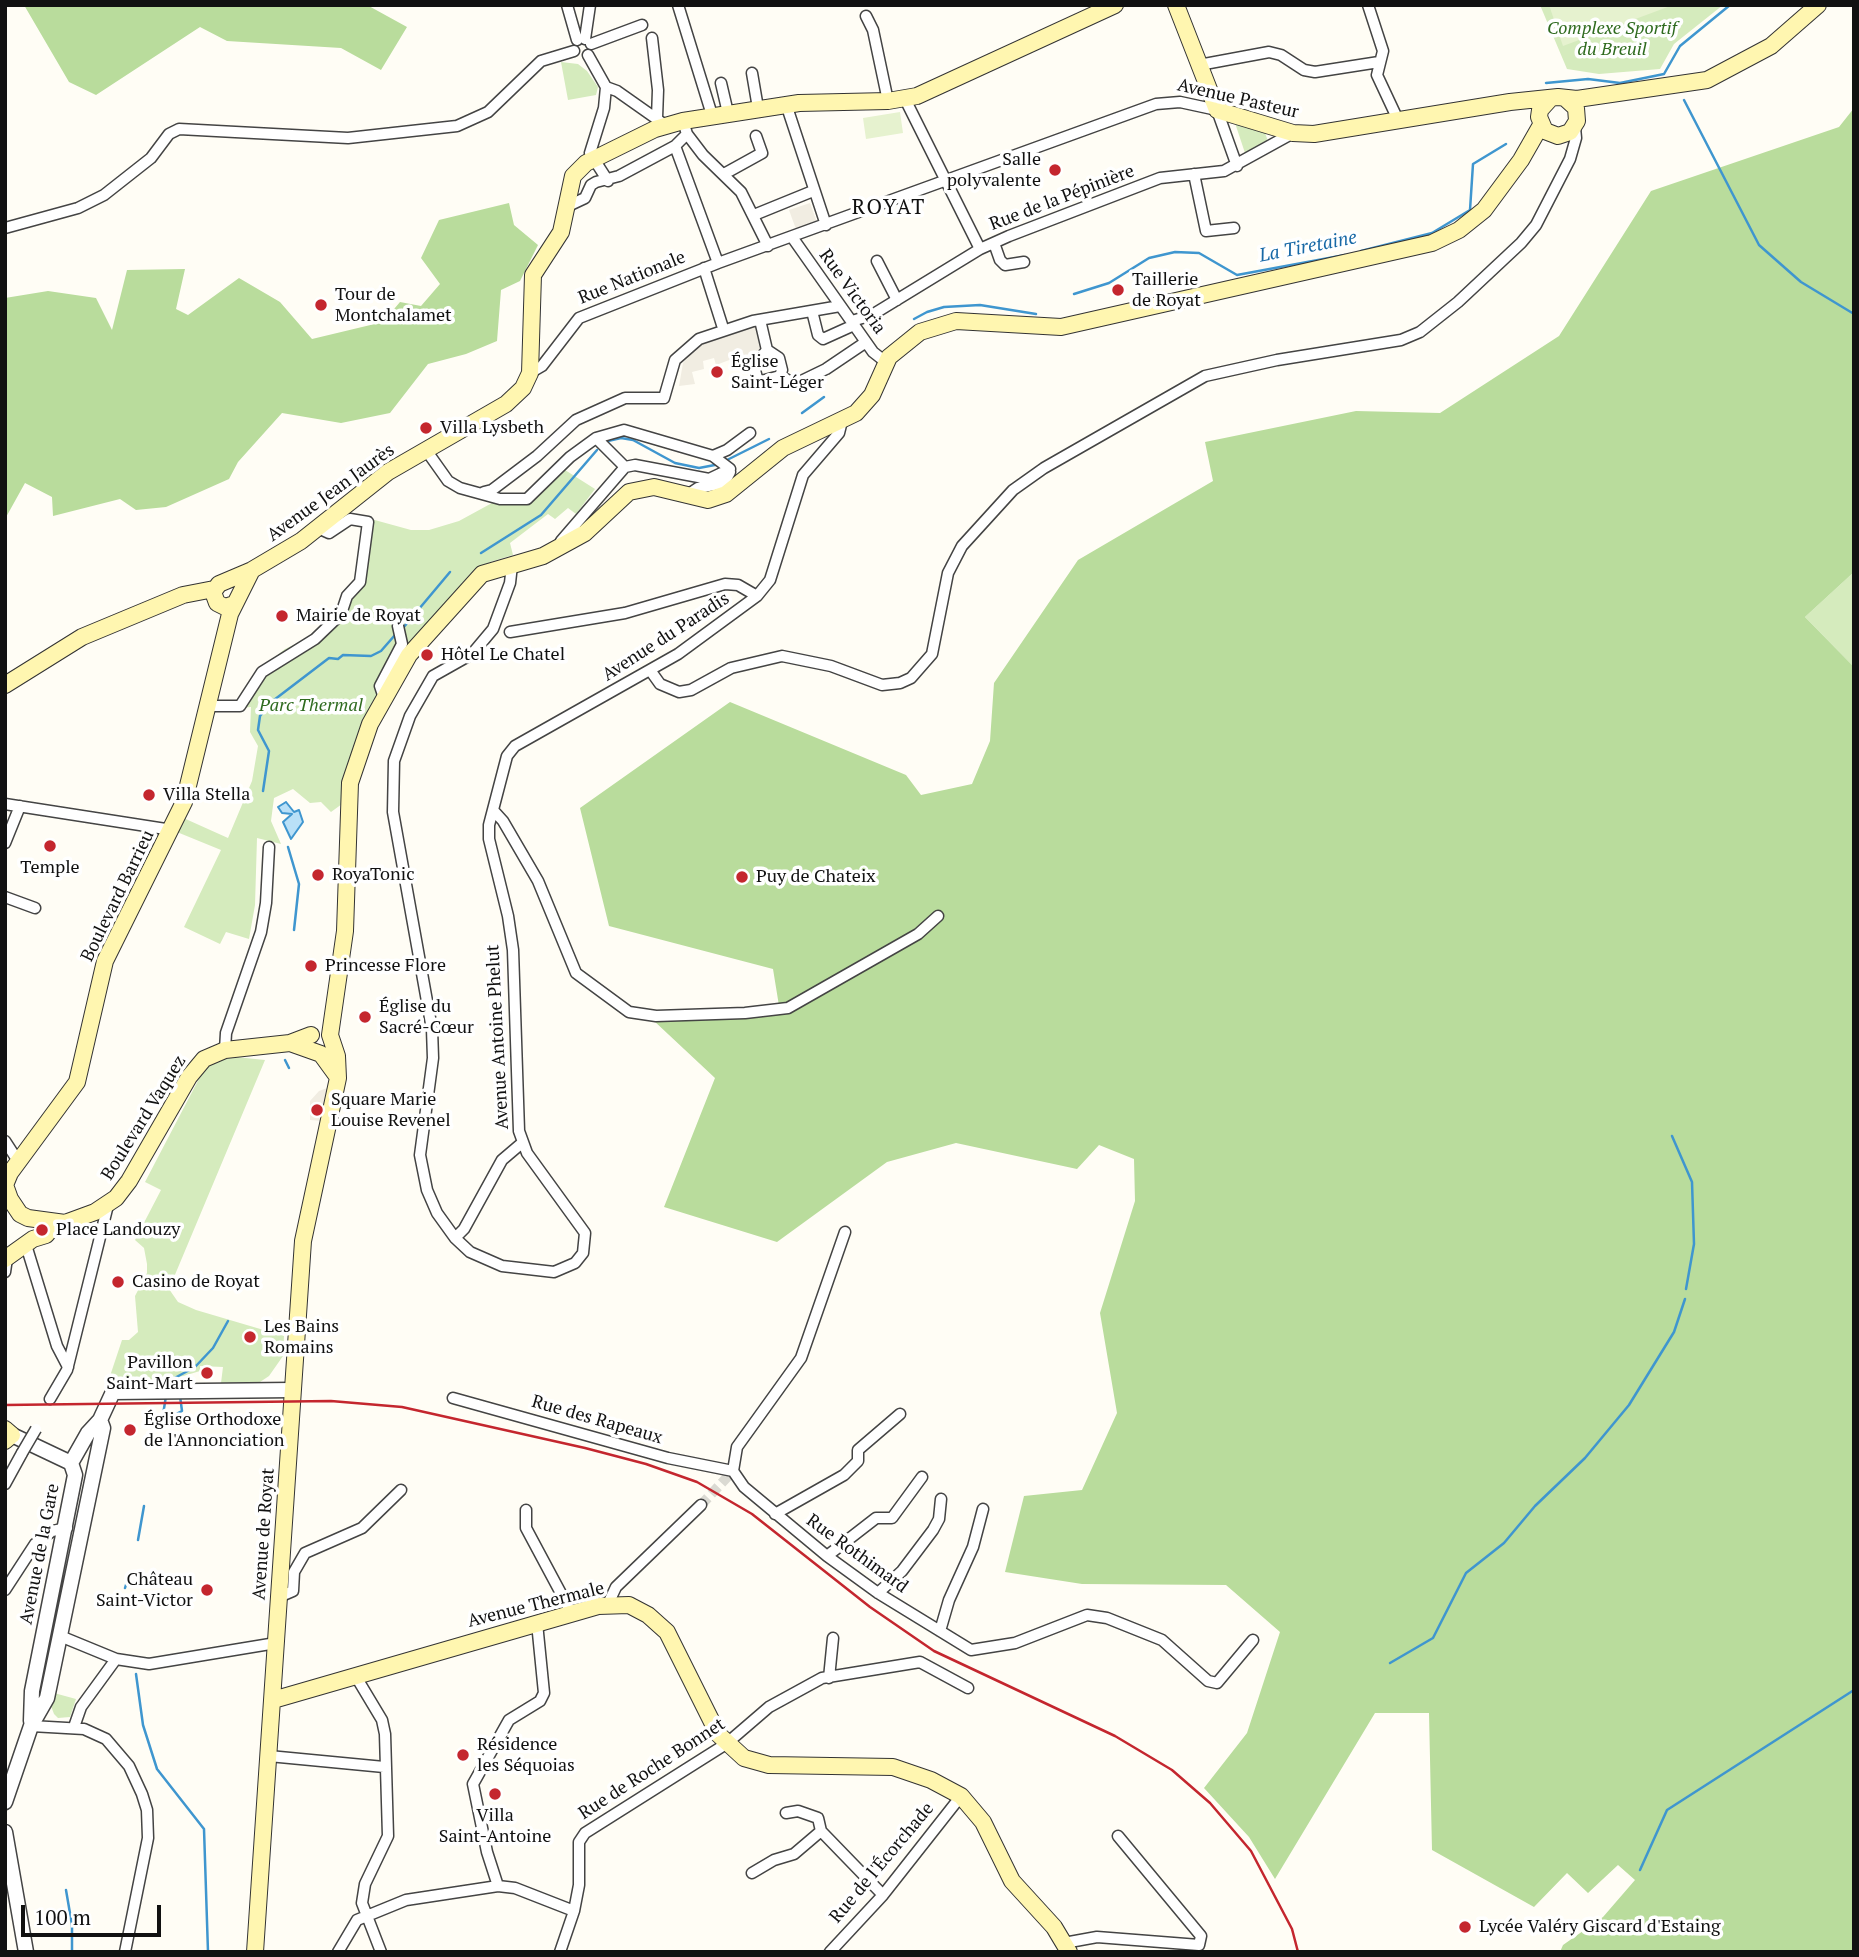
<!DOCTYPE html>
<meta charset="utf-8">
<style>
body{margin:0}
#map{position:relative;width:1859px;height:1957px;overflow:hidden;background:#fffdf5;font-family:"PT Serif",serif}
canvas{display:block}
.frame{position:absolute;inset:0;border:7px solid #111;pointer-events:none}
.scale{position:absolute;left:21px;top:1905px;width:140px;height:32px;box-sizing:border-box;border:4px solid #111;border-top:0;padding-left:9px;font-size:21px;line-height:24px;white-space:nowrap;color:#111;-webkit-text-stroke:5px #fff;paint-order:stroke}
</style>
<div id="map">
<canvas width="1859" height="1957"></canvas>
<div class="frame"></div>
<div class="scale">100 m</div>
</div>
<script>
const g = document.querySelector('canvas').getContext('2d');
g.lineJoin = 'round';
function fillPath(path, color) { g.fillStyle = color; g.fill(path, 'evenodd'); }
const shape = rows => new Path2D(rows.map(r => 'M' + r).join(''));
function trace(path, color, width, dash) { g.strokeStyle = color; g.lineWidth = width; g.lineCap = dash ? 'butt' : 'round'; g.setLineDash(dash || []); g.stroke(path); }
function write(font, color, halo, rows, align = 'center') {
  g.font = font + ' "PT Serif",serif'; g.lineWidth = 7; g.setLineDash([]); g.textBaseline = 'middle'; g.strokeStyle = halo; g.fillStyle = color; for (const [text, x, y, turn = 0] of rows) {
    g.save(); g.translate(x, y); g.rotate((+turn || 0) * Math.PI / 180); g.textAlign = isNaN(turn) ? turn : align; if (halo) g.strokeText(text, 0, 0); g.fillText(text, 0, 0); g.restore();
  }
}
fillPath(shape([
 [1540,5,1723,5,1674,44,1660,69,1599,74,1567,69],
 [561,62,578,64,587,71,598,87,596,95,568,100],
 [1235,123,1265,132,1268,142,1245,153],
 [565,470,595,489,576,514,568,508,555,519,548,514,510,543,513,555,490,562,471,573,408,645,342,804,331,812,321,802,310,803,293,789,274,798,271,821,281,844,257,838,255,905,249,939,226,932,220,944,184,927,221,850,172,830,179,816,228,838,252,781,258,746,250,732,251,707,208,711,240,702,262,667,285,649,312,636,336,612,340,598,357,580,371,519,411,530,429,530,459,521,492,503,517,504,537,496],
 [1854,572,1854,667,1805,617],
 [226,1056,265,1060,169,1289,178,1302,196,1310,284,1336,283,1356,269,1376,260,1382,221,1383,223,1367,200,1366,200,1371,180,1377,175,1383,108,1382,122,1340,129,1340,138,1332,135,1296,147,1273,147,1264,144,1248,135,1240,161,1190,145,1182,202,1073,209,1063],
 [54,1693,76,1699,70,1717,58,1718,54,1714,51,1706]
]), '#d5ebbd');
fillPath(shape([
 [24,5,367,5,407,27,381,70,341,48,227,41,200,27,96,95,69,82],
 [1854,108,1854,572,1805,617,1854,667,1854,1952,1560,1952,1563,1945,1603,1917,1635,1880,1618,1865,1588,1893,1567,1873,1534,1907,1432,1850,1429,1713,1375,1713,1275,1879,1249,1837,1204,1788,1247,1733,1280,1632,1226,1585,1082,1584,1005,1572,1024,1496,1082,1490,1117,1413,1100,1313,1135,1201,1134,1159,1099,1145,1077,1169,956,1143,887,1162,777,1242,664,1207,715,1078,653,1020,780,1012,773,969,609,926,580,808,730,702,906,775,921,795,972,784,990,741,994,683,1078,560,1213,481,1205,442,1356,411,1440,413,1559,336,1651,191,1839,127],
 [509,203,514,225,538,245,520,281,501,290,497,341,466,354,428,364,390,413,341,423,282,413,238,462,229,479,166,507,136,510,120,499,53,516,52,497,25,483,5,519,5,298,48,291,96,298,112,330,127,270,185,269,176,309,188,315,239,278,280,302,312,339,383,322,400,302,421,306,440,284,421,258,439,220]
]), '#b9dc9c');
fillPath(shape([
 [1549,5,1673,5,1563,46],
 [900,112,903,133,866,139,863,118]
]), '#e6f2cf');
fillPath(shape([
 [810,203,818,225,797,232,789,210],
 [753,325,756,327,761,351,741,360,740,356,716,365,714,358,703,361,704,369,692,372,695,384,679,386,683,363,702,341],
 [330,1087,322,1121,310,1120,310,1101,319,1091]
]), '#f1ede2');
const water = shape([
 [286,802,294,812,299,810,303,822,291,839,283,822,292,814,282,813,278,807,286,802]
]);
fillPath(water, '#b9e0f7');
trace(water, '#3f96cf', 2);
trace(shape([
 [1546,83,1588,79,1620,83,1664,74,1680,46,1730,5],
 [1684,100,1759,245,1801,282,1854,314],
 [1361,251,1432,233,1470,210,1473,164,1506,144],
 [1074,294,1109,283,1149,258,1175,252,1199,253,1237,275,1345,255],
 [914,319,927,312,944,307,980,305,1036,314],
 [802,413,824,397],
 [608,441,621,438,633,440,675,463,699,468,720,464],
 [725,461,769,439],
 [481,553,541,515,597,450],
 [403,628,450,572],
 [263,791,269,751,258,730,260,716,270,703,329,658,338,659,343,655,371,656,381,651,395,635],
 [288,847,299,884,294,930],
 [285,1060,289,1068],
 [1672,1136,1692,1182,1694,1244,1686,1289],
 [169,1386,171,1380,195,1367,213,1348,228,1321],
 [162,1421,166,1396],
 [162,1421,182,1411,180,1396],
 [138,1540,144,1506],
 [125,1588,129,1575],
 [1390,1663,1433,1638,1466,1573,1504,1543,1535,1506,1585,1458,1629,1405,1674,1332,1685,1299],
 [136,1674,143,1725,157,1769,204,1829,208,1952],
 [1640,1870,1667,1810,1854,1690],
 [66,1890,72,1925,72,1952]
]), '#3f96cf', 2.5);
trace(shape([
 [701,1505,733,1471]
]), '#dbdad3', 10, [10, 5]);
const minor = shape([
 [567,5,577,40],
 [678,5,712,115],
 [1368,5,1383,51,1377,75,1399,122],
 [866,16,873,30,888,101],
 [652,38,658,90,657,118],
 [585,39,590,5],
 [591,44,642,25],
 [588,55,606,87,604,108,590,153,608,181],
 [1199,65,1269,52,1281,55,1304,70,1315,72,1379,62],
 [752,73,758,108],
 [721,83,728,113],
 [606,87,617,91,661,122],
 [905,99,980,249],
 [786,104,826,225],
 [683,121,687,134,703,155,741,192,768,246],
 [675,146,718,263],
 [724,174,762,153,756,136],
 [1194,174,1206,231,1234,228],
 [568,206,585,198,591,185,596,182,619,176,675,146,687,134],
 [754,215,813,191],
 [5,228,78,208,104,195,151,158,169,134,179,129,348,138,457,126,488,112,541,61,574,51],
 [792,237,873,352,887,363],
 [994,243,1000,260,1005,265,1024,262],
 [877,261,897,300],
 [704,268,723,328],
 [812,311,818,335,823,339,854,325],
 [760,320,767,350,779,358,782,370,780,376],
 [852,321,872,315,980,249,1009,236,1160,178,1224,171,1293,133],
 [767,350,754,366,757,378,761,381,780,376,795,384,826,369,866,342],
 [530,373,542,366,579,318,718,263,1156,104,1180,102,1217,110,1237,166],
 [596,438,625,467],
 [426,450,448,481,460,488,500,499,527,499,570,457,596,438,624,430,713,456,730,469],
 [713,456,727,450,750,433],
 [484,492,492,490,537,456,576,420,625,398,664,398,675,360,699,339,753,321,840,306],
 [686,496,698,488,724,483,730,472],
 [561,541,625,467,635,465,709,479,730,469],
 [512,565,510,583,493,629,472,654,433,676,410,716,394,761,393,812,432,1029,433,1058,420,1155,427,1190,437,1213,455,1238,470,1252,502,1266,554,1272,575,1263,583,1253,585,1233,527,1153,519,1131,513,950,508,916,489,839,489,825,507,756,515,746,678,654,757,596,770,580,803,475,839,433,842,421],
 [510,632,625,613,725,584,738,585,757,596],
 [650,670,660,684,679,692,691,690,731,668,782,656,831,666,882,685,900,683,911,678,932,654,948,573,962,546,1013,490,1044,468,1205,376,1277,360,1401,340,1420,332,1458,302,1521,243,1536,225,1570,159,1576,138,1575,127],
 [384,698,380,686,402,644,398,626],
 [209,706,240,706,262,672,315,639,341,614,347,596,360,582,368,522,350,519,329,533,318,528],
 [5,804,172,830],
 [493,810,503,821,538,881,576,973,629,1012,656,1016,745,1013,788,1008,918,934,938,916],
 [5,843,20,806],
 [5,897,35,908],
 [225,1050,226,1033,261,932,266,903,269,847],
 [5,1141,18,1161],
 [455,1238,464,1229,502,1160,522,1143],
 [26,1245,57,1346,68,1367],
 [5,1272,7,1258],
 [453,1398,668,1458,733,1471],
 [50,1399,67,1370,108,1205],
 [733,1471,744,1487,827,1556,878,1593,971,1650,1015,1643,1087,1615,1107,1618,1162,1640,1208,1681,1217,1683,1253,1640],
 [733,1471,737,1447,801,1358,845,1232],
 [5,1484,22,1453],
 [526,1510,526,1528,572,1614],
 [775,1514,844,1475,858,1461,858,1450,900,1414],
 [827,1556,876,1518,892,1518,922,1477],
 [5,1590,35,1544,52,1531,67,1528],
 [878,1593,902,1571,933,1530,939,1519,941,1499],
 [279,1597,293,1591,294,1572,305,1553,362,1528,401,1490],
 [608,1604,616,1587,701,1505],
 [940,1631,949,1600,973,1547,983,1509],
 [60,1636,116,1659,149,1664,276,1643],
 [355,1675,382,1720,385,1734,388,1836,365,1884,362,1903,381,1952],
 [829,1678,833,1638],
 [31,1726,84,1729,106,1739,129,1766,142,1794,147,1810,148,1838,125,1952],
 [74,1727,81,1707,116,1659],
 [269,1756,384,1767],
 [786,1813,798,1811,818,1818,821,1831],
 [752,1873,774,1860,794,1854,821,1831,883,1895],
 [498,1886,487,1852,473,1784,509,1720,540,1701,544,1693,537,1623],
 [1064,1943,1097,1937,1199,1945,1201,1936,1118,1836],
 [338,1952,357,1920,406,1900,498,1886,515,1888,574,1911,579,1885,579,1842,585,1833,726,1744,769,1707,822,1678,920,1662,968,1688],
 [560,1952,574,1911],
 [830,1952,883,1895,961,1796]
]);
const tertiary = shape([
 [12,1435,71,1463,75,1475,32,1691,31,1721],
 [71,1463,88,1433,100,1420,113,1392,292,1390],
 [5,1802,31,1726,47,1698,103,1428,100,1420],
 [5,1832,26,1952]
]);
const secondary = shape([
 [1176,5,1217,110,1293,133,1314,134,1510,102,1558,97,1577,99,1707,80,1771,46,1818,5],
 [1550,99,1540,110,1539,117,1545,131,1558,136,1570,132,1577,121,1576,108,1565,98],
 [234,604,225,607,217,603,213,592,219,584,252,570,301,541,388,472,506,404,523,388,530,373,533,275,561,232,573,176,586,163,655,129,683,121,799,103,888,101,917,96,1115,5],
 [5,685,82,637,183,595,214,589],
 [290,1043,321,1054,337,1076],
 [5,1185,10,1173,77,1082,105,961,184,802,230,614,252,570],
 [5,1185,10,1199,20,1214,28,1218,65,1223,95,1212,116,1198,129,1181,189,1077,204,1059,225,1050,290,1043,311,1035],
 [5,1259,33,1239,46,1235,55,1224],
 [5,1429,12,1435,5,1441],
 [273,1700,598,1606,629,1605,648,1615,667,1632,718,1734,744,1758,769,1765,893,1767,931,1780,961,1796,983,1822,1012,1881,1054,1927,1069,1952],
 [255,1952,303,1241,338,1078,337,1056,330,1035,345,931,350,783,370,724,409,655,482,574,543,556,585,533,629,492,654,487,708,500,726,494,783,448,856,413,872,395,889,357,920,332,956,321,1061,327,1432,243,1459,230,1484,210,1521,160,1541,125]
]);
trace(minor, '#444', 13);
trace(tertiary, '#444', 17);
trace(secondary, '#333', 18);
trace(minor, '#fff', 10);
trace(tertiary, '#fff', 14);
trace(secondary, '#fff6b0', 16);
trace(shape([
 [5,1405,331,1401,402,1407,585,1448,646,1464,697,1482,752,1514,870,1607,934,1651,1115,1736,1172,1770,1210,1803,1251,1851,1292,1929,1298,1952]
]), '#c4262e', 2.5);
const minorBridge = shape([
 [22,1453,36,1429]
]);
trace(minorBridge, '#444', 13, []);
trace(minorBridge, '#fff', 10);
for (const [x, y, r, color] of [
 [1055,170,7,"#c4262e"],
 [1118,290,7,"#c4262e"],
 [321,305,7,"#c4262e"],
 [717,372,7,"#c4262e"],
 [426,428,7,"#c4262e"],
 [282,616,7,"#c4262e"],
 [427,655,7,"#c4262e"],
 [149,795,7,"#c4262e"],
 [50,846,7,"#c4262e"],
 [318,875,7,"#c4262e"],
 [742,877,7,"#c4262e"],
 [311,966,7,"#c4262e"],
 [365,1017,7,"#c4262e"],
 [317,1110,7,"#c4262e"],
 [42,1230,7,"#c4262e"],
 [118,1282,7,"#c4262e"],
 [250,1337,7,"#c4262e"],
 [207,1373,7,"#c4262e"],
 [130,1430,7,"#c4262e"],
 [207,1590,7,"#c4262e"],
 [463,1755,7,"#c4262e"],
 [495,1794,7,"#c4262e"],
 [1465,1927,7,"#c4262e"]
]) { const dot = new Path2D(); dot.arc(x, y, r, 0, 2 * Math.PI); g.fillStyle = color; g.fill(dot); trace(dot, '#fff', 2.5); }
write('italic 18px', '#2f6b1f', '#fff', [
 ["Complexe Sportif",1612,29],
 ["du Breuil",1612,50],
 ["Parc Thermal",311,706]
]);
write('18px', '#111', '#fff', [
 ["Avenue Pasteur",1238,99,13],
 ["Rue de la Pépinière",1062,198,-21],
 ["Rue Nationale",632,278,-22],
 ["Rue Victoria",852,292,54],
 ["Avenue Jean Jaurès",331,493,-36],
 ["Avenue du Paradis",666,637,-33],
 ["Boulevard Barrieu",118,896,-64],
 ["Avenue Antoine Phelut",498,1037,-93],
 ["Boulevard Vaquez",144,1118,-58],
 ["Rue des Rapeaux",597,1420,16],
 ["Avenue de Royat",264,1534,-86],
 ["Avenue de la Gare",40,1554,-79],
 ["Rue Rothimard",857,1554,36],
 ["Avenue Thermale",536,1605,-14],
 ["Rue de Roche Bonnet",652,1769,-33],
 ["Rue de l'Écorchade",882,1863,-50]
]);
write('18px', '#111', '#fff', [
 ["Salle",1041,160,"right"],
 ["polyvalente",1041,181,"right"],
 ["Taillerie",1132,280],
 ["de Royat",1132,301],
 ["Tour de",335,295],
 ["Montchalamet",335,316],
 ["Église",731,362],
 ["Saint-Léger",731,383],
 ["Villa Lysbeth",440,428],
 ["Mairie de Royat",296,616],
 ["Hôtel Le Chatel",441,655],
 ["Villa Stella",163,795],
 ["Temple",50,868,"center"],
 ["RoyaTonic",332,875],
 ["Puy de Chateix",756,877],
 ["Princesse Flore",325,966],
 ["Église du",379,1007],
 ["Sacré-Cœur",379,1028],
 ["Square Marie",331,1100],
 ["Louise Revenel",331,1121],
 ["Place Landouzy",56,1230],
 ["Casino de Royat",132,1282],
 ["Les Bains",264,1327],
 ["Romains",264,1348],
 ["Pavillon",193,1363,"right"],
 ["Saint-Mart",193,1384,"right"],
 ["Église Orthodoxe",144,1420],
 ["de l'Annonciation",144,1441],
 ["Château",193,1580,"right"],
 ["Saint-Victor",193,1601,"right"],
 ["Résidence",477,1745],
 ["les Séquoias",477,1766],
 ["Villa",495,1816,"center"],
 ["Saint-Antoine",495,1837,"center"],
 ["Lycée Valéry Giscard d'Estaing",1479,1927]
], 'left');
write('italic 19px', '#1768a6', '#fff', [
 ["La Tiretaine",1308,247,-11]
]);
g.letterSpacing = '2px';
write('21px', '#111', '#fff', [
 ["ROYAT",889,208]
]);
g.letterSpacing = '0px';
</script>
